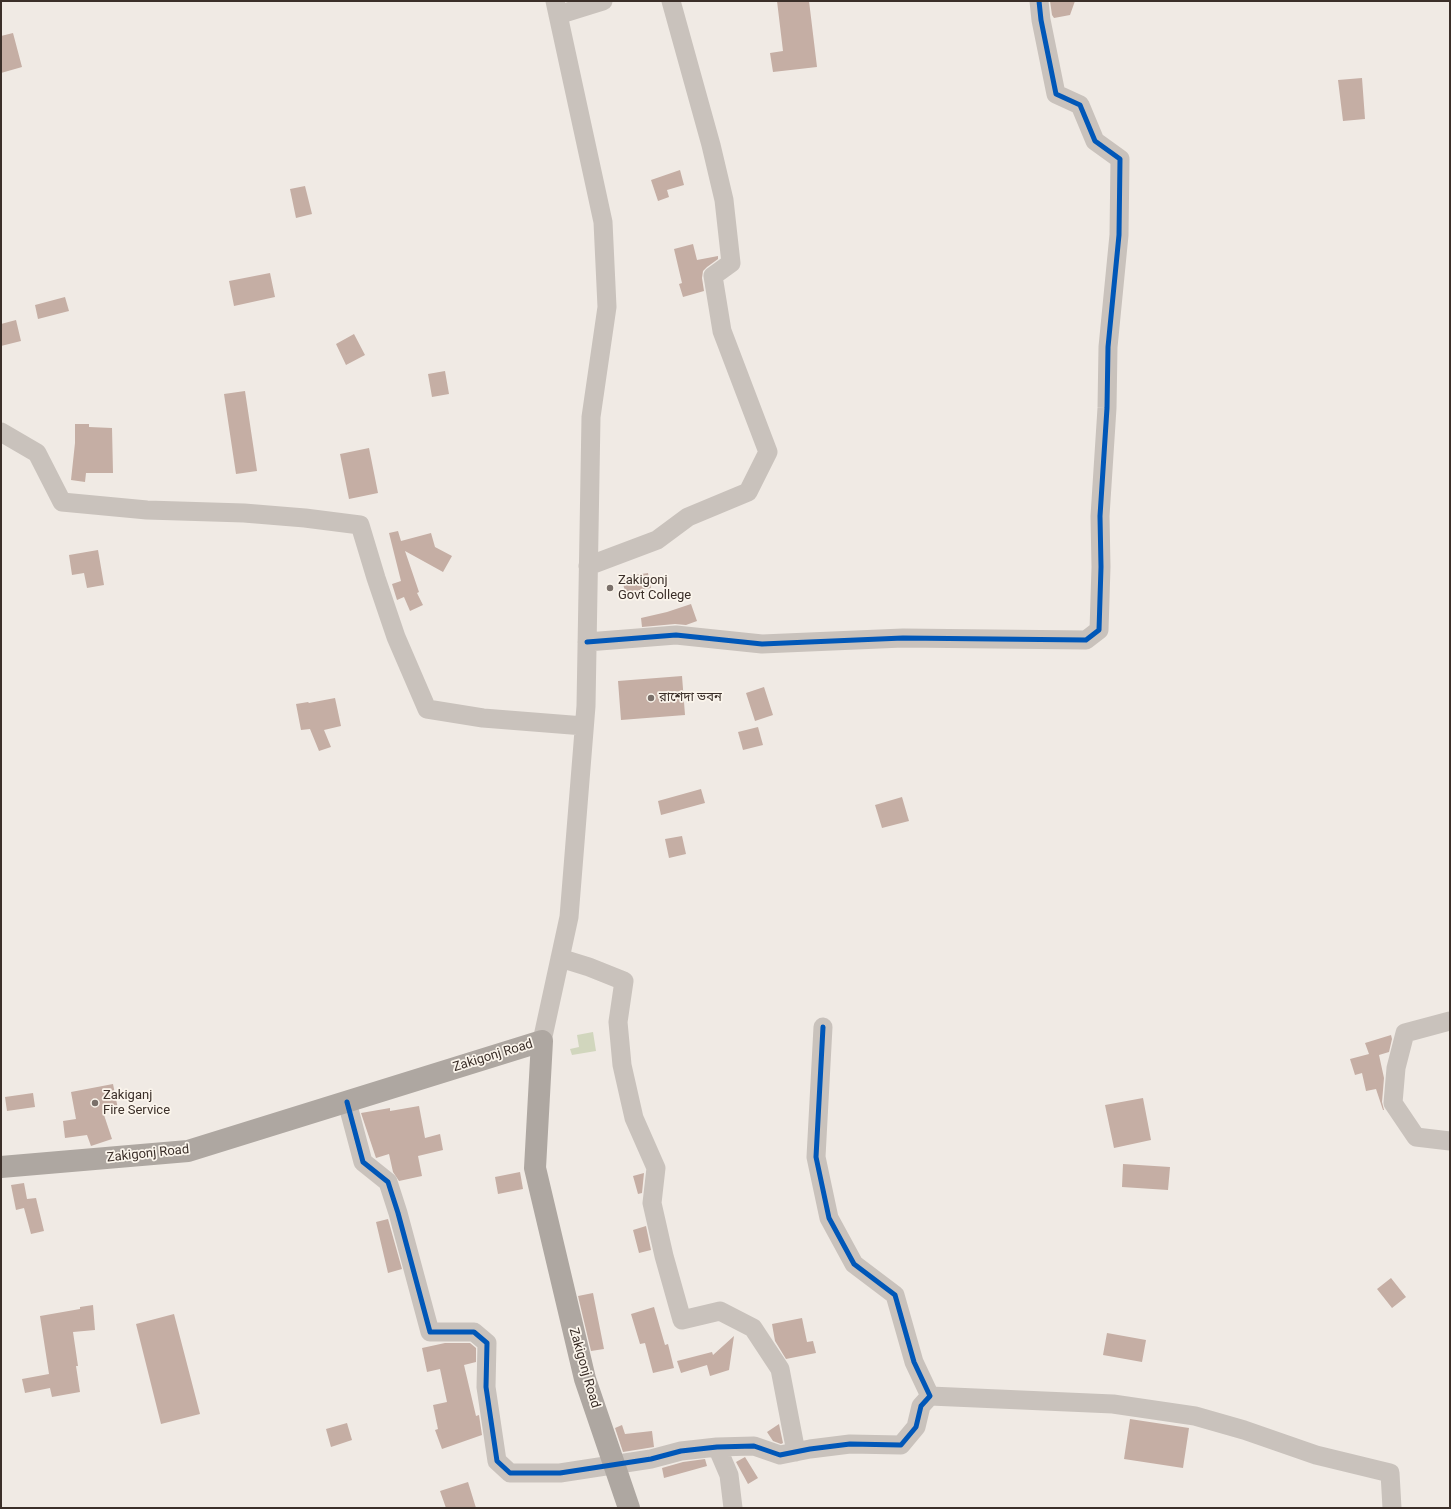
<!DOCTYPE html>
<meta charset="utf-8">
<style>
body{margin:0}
#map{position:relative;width:1451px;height:1509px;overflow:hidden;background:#f0eae4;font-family:Roboto,sans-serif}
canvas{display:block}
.frame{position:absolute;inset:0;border:2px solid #3b2f29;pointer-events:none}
</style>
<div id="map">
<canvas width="1451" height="1509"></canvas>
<div class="frame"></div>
</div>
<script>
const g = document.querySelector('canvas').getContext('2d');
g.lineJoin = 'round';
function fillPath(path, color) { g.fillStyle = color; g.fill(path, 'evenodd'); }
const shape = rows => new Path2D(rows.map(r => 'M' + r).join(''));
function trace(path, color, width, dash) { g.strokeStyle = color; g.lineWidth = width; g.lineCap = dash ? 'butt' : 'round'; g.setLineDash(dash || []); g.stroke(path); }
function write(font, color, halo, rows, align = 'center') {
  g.font = font + ' Roboto,"Noto Sans Bengali",sans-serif'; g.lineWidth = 3.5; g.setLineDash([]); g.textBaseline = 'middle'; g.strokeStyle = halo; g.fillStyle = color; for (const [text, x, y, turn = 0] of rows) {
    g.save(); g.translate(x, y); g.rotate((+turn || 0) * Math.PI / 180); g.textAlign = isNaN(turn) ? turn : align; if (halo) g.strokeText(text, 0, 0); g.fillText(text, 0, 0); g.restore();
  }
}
fillPath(shape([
 [593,1032,596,1051,572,1055,570,1049,579,1047,577,1035]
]), '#d1d6bd');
fillPath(shape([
 [777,1,809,1,817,67,773,72,770,53,783,51],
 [1050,1,1075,1,1070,15,1054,18,1052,15],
 [13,33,22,67,1,73,1,36],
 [1362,78,1365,119,1343,121,1338,80],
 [680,170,684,185,667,190,669,197,658,201,651,180],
 [305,186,312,214,296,218,290,189],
 [693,244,697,260,718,256,718,259,707,267,703,271,702,278,704,291,683,297,679,284,682,283,674,249],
 [270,273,275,297,234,306,229,281],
 [65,297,69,311,38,319,35,305],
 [16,320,21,341,1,346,1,324],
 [354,334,365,355,346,365,336,344],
 [445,371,449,394,432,397,428,374],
 [245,391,257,471,236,474,224,394],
 [75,424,89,424,89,427,112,428,113,473,86,473,85,482,71,480,75,443],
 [369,448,378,493,349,499,340,454],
 [398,531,401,541,431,533,435,547,452,556,443,572,405,551,419,592,417,593,423,605,410,611,404,597,397,600,392,584,401,581,389,533],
 [98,550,104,585,87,588,84,573,72,575,69,555],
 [648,573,651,588,625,593,622,577],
 [691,604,697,621,686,625,675,624,642,627,641,618,667,612],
 [682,676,685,715,621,720,618,681],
 [764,687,773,715,755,721,746,693],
 [335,698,341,726,324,730,331,747,319,751,310,729,301,730,296,704,308,702,309,703],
 [758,727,763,745,743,750,738,732],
 [701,789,705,803,661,815,658,801],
 [902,797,909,821,882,828,875,805],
 [682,836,686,854,669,858,665,839],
 [1391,1035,1392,1039,1389,1052,1379,1055,1384,1078,1382,1102,1384,1110,1383,1110,1376,1089,1366,1091,1362,1073,1355,1075,1350,1059,1369,1054,1365,1043],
 [113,1084,118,1109,103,1112,112,1139,91,1146,87,1135,65,1138,63,1121,76,1119,71,1092],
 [33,1093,35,1107,7,1111,5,1097],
 [1143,1098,1151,1140,1114,1148,1105,1105],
 [419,1106,425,1138,440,1134,443,1150,418,1156,422,1176,399,1181,393,1172,389,1154,376,1158,361,1113,390,1108,390,1111],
 [1123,1164,1170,1167,1168,1190,1122,1187],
 [520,1172,523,1189,498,1194,495,1177],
 [644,1173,642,1193,638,1194,633,1176],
 [24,1183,27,1199,36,1198,44,1231,31,1234,24,1208,16,1210,11,1185],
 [388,1219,402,1269,388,1273,376,1222],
 [646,1226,651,1250,639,1253,633,1230],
 [1391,1278,1406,1297,1392,1308,1377,1289],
 [593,1293,604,1349,591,1351,578,1296],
 [93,1305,95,1330,73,1332,78,1366,76,1366,80,1392,52,1397,50,1388,25,1393,22,1379,49,1374,40,1316,80,1309,80,1307],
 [654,1307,665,1345,668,1344,674,1368,653,1373,645,1343,640,1344,631,1314],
 [174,1314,200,1414,161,1424,136,1324],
 [802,1318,807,1342,813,1341,816,1353,786,1359,775,1341,772,1324],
 [1107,1333,1146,1340,1142,1362,1103,1355],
 [734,1336,729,1370,710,1376,707,1365,681,1373,677,1361,712,1352,713,1355],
 [445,1343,470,1343,476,1348,476,1362,464,1365,476,1416,479,1415,482,1435,442,1449,435,1430,438,1429,433,1405,447,1402,440,1369,427,1372,422,1348],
 [1130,1419,1189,1428,1183,1468,1124,1459],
 [347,1423,352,1440,331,1447,326,1429],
 [779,1424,783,1443,781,1444,773,1441,767,1432],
 [622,1425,625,1434,652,1431,654,1447,623,1452,615,1428],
 [745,1457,758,1478,748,1484,736,1462],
 [705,1459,707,1466,664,1478,662,1468,683,1462],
 [468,1482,476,1508,446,1508,440,1491]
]), '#c5aea4');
trace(shape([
 [558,15,603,1],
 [1,432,37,453,62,502,147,510,244,513,305,518,360,525,376,578,396,637,427,709,483,718,584,726],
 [588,566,657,540,688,517,748,492,768,452,722,331,713,276,731,263,724,200,711,145,671,1],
 [587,642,676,635,762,644,903,638,1086,640,1099,630,1101,567,1100,516,1107,408,1108,347,1119,235,1120,159,1095,141,1080,105,1056,94,1041,20,1039,1],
 [560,958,589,967,624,981,618,1022,622,1065,634,1118,656,1168,652,1203,664,1256,682,1320,720,1311,753,1328,780,1369,796,1452],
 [1450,1021,1405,1033,1396,1068,1393,1103,1416,1137,1450,1141],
 [542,1041,569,917,586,706,591,417,607,307,603,222,555,1],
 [347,1102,363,1162,388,1182,398,1213,430,1332,474,1332,487,1343,486,1387,497,1461,510,1473,560,1473,651,1459,681,1451,717,1447,754,1446,780,1455,810,1449,850,1444,901,1445,916,1427,921,1406,930,1396,914,1362,895,1295,854,1264,829,1218,816,1157,823,1027],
 [930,1396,1113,1404,1195,1416,1244,1430,1316,1455,1390,1473,1392,1508],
 [717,1447,729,1475,733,1508]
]), '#c9c2bc', 19);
trace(shape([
 [1,1167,188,1151,542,1041,535,1168,585,1379,629,1508]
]), '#aea7a1', 22);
trace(shape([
 [587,642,676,635,762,644,903,638,1086,640,1099,630,1101,567,1100,516,1107,408,1108,347,1119,235,1120,159,1095,141,1080,105,1056,94,1041,20,1039,1],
 [347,1102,363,1162,388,1182,398,1213,430,1332,474,1332,487,1343,486,1387,497,1461,510,1473,560,1473,651,1459,681,1451,717,1447,754,1446,780,1455,810,1449,850,1444,901,1445,916,1427,921,1406,930,1396,914,1362,895,1295,854,1264,829,1218,816,1157,823,1027]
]), '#0057b8', 5);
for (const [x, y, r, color] of [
 [610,588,4,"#7a706a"],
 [651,698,4,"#7a706a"],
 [95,1103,4,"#7a706a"]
]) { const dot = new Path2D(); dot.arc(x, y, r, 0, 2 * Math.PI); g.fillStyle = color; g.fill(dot); trace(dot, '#fbf5ec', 1.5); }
write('13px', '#3b2f29', '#fbf5ec', [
 ["Zakigonj",618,581],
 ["Govt College",618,596],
 ["রাশেদা ভবন",659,698],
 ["Zakiganj",103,1096],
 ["Fire Service",103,1111]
], 'left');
write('13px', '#3b2f29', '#fbf5ec', [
 ["Zakigonj Road",493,1056,-17],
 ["Zakigonj Road",148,1154,-6],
 ["Zakigonj Road",584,1368,74]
]);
</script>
